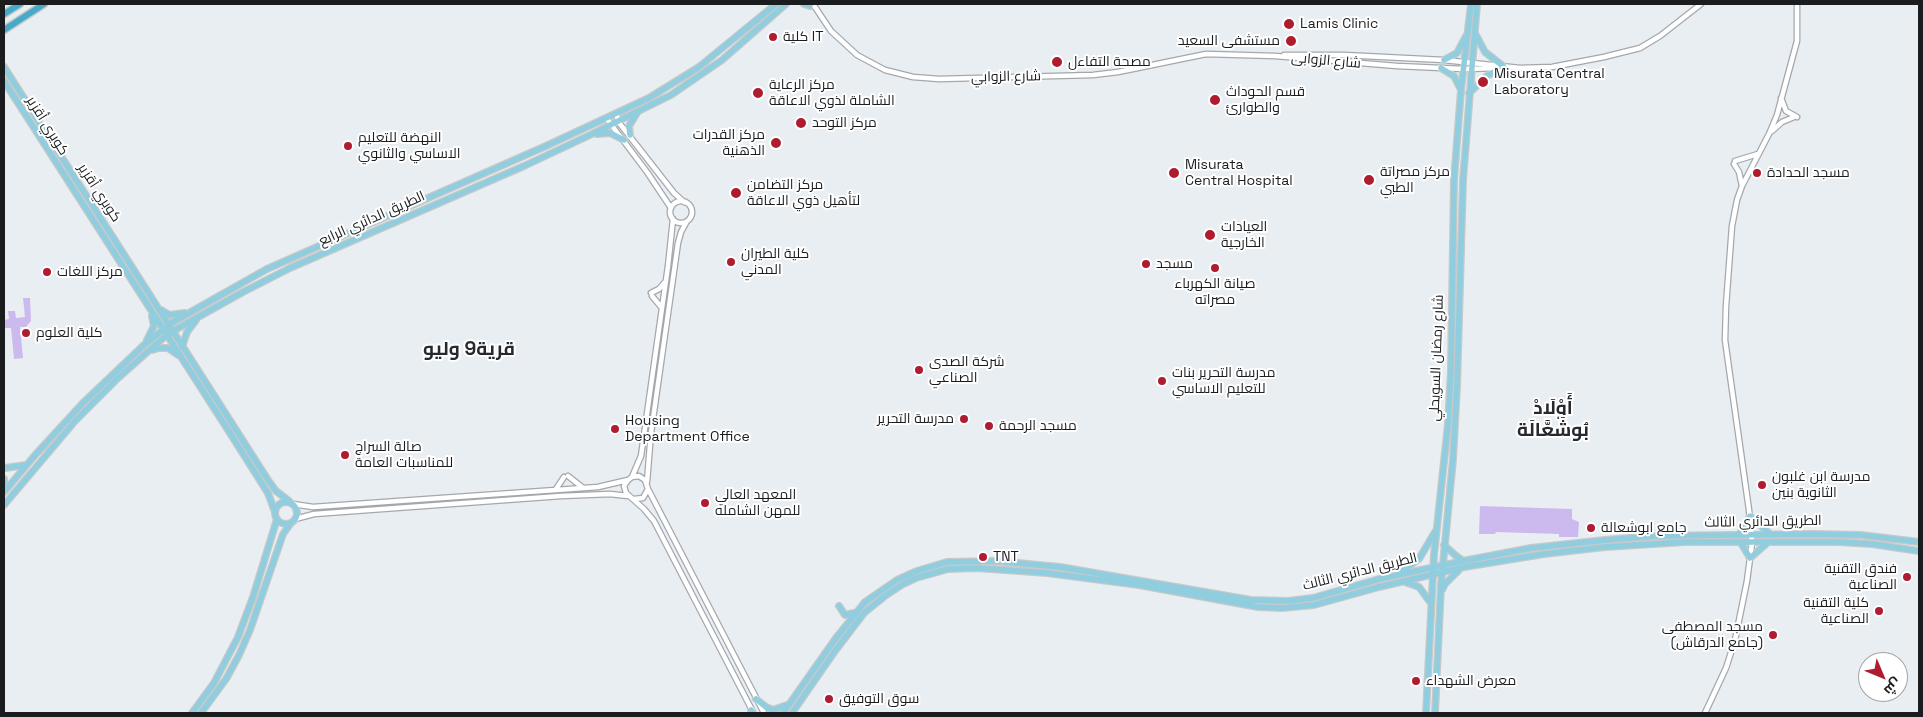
<!DOCTYPE html>
<meta charset="utf-8">
<style>
body{margin:0}
#map{position:relative;width:1923px;height:717px;overflow:hidden;background:#e9eef2;font-family:"Space Grotesk",Cairo,sans-serif}
canvas{display:block}
.frame{position:absolute;inset:0;border:5px solid #1a1c1e;pointer-events:none}
.north{position:absolute;left:1858px;top:652px;width:50px;height:50px;box-sizing:border-box;background:#fff;border:1px solid #a3a4a5;border-radius:50%;rotate:135deg;font-size:14px;font-weight:700;line-height:20px;text-align:center;color:#1a1c1e}
.north::after{content:'';display:block;margin:auto;width:18px;height:22px;background:#af1b2f;clip-path:polygon(50% 0,100% 100%,50% 72%,0 100%)}
</style>
<div id="map">
<canvas width="1923" height="717"></canvas>
<div class="frame"></div>
<div class="north">ش</div>
</div>
<script>
const g = document.querySelector('canvas').getContext('2d');
g.lineJoin = 'round';
function fillPath(path, color) { g.fillStyle = color; g.fill(path, 'evenodd'); }
const shape = rows => new Path2D(rows.map(r => 'M' + r).join(''));
function trace(path, color, width, dash) { g.strokeStyle = color; g.lineWidth = width; g.lineCap = dash ? 'butt' : 'round'; g.setLineDash(dash || []); g.stroke(path); }
function write(font, color, halo, rows, align = 'center') {
  g.font = font + ' "Space Grotesk",Cairo,sans-serif'; g.lineWidth = 4; g.setLineDash([]); g.textBaseline = 'middle'; g.strokeStyle = halo; g.fillStyle = color; for (const [text, x, y, turn = 0] of rows) {
    g.save(); g.translate(x, y); g.rotate((+turn || 0) * Math.PI / 180); g.textAlign = isNaN(turn) ? turn : align; if (halo) g.strokeText(text, 0, 0); g.fillText(text, 0, 0); g.restore();
  }
}
fillPath(shape([
 [23,298,30,298,31,321,26,327,20,327,23,358,14,359,11,328,4,328,4,320,9,319,8,311,15,311,16,318,25,317],
 [1480,506,1572,509,1572,519,1579,522,1578,537,1559,537,1559,534,1496,532,1495,534,1479,534]
]), '#ccbaef');
const minor = shape([
 [813,4,831,31,857,55,885,70,913,77,939,79,1093,75,1118,72,1206,54,1275,56,1397,66,1464,69,1500,68],
 [1284,55,1344,55,1444,60,1520,68,1552,67,1604,57,1640,48,1660,36,1701,4],
 [1781,98,1786,111,1797,117],
 [616,114,620,124,674,193,684,202],
 [607,119,647,172,671,208],
 [1772,131,1782,122,1794,117],
 [1735,161,1758,154],
 [1734,164,1739,172,1742,186],
 '670 212a11 11 0 1 1 22 0a11 11 0 1 1-22 0Z',
 [651,293,659,289,666,281],
 [652,296,662,308],
 [568,476,582,487],
 [632,477,641,456,668,266,673,219],
 [647,482,651,433,678,243,681,232,687,221],
 [556,489,564,477],
 [648,489,764,713],
 [634,499,643,498,648,489,645,480,639,476,632,477,628,480,624,486,626,493,644,509,654,521,753,712],
 [293,504,313,507,570,489,598,487,628,480],
 [295,519,314,514,561,496,610,494,628,496],
 [1705,713,1726,668,1735,640,1747,581,1752,543,1749,510,1725,340,1726,306,1732,226,1737,200,1742,186,1769,134,1777,115,1797,41,1797,4]
]);
const major = shape([
 [804,4,810,6],
 [1476,35,1485,52,1504,67],
 [1444,60,1457,53,1466,36],
 [4,67,268,480,276,491,289,501],
 [1441,68,1454,76,1461,90],
 [4,81,230,433,268,493,275,512],
 [1469,93,1487,76,1503,67],
 [597,134,610,133,624,140],
 [630,135,629,126,637,113],
 [161,310,169,315,185,313],
 [147,340,154,326,152,316],
 [182,347,187,332,196,320],
 [152,350,159,348,168,348,178,355],
 [5,468,26,465],
 [4,479,4,489],
 [4,492,36,454,83,403,144,345,173,322,267,269,546,146,649,98,699,67,776,4],
 '275 513a11 11 0 1 1 22 0a11 11 0 1 1-22 0Z',
 [4,505,75,421,118,378,162,339,175,330,243,292,290,268,524,166,592,134,671,95,722,60,786,4],
 [1739,534,1745,527,1750,516,1770,534],
 [1741,543,1750,558,1766,544],
 [1444,545,1455,555,1463,561],
 [1399,573,1419,559,1435,532],
 [1405,582,1419,587,1430,602],
 [1442,590,1445,584,1458,571],
 [839,606,845,615,854,613],
 [756,699,766,707,773,710,787,705],
 [751,710,753,713],
 [192,713,214,683,238,637,253,597,277,519],
 [201,713,226,679,239,655,250,630,283,534,291,523],
 [783,713,836,638,865,602,897,580,917,571,947,562,996,561,1060,567,1251,600,1288,601,1313,598,1379,579,1463,561,1531,548,1605,540,1654,536,1813,534,1861,535,1919,542],
 [792,713,835,651,864,613,885,596,903,584,916,578,948,569,977,568,1047,573,1139,585,1258,607,1282,608,1314,605,1379,587,1464,567,1544,554,1605,547,1685,542,1838,542,1872,544,1919,551],
 [1426,713,1434,555,1448,424,1451,371,1454,180,1461,90,1471,4],
 [1435,713,1441,585,1453,459,1457,386,1463,180,1477,4]
]);
const highway = shape([
 [4,14,20,4],
 [4,30,44,4]
]);
trace(minor, '#a4a8ad', 7);
trace(major, '#c8c9c9', 8);
trace(highway, '#c8c9c9', 9);
trace(minor, '#fff', 4.5);
trace(major, '#8fcddf', 5.5);
trace(highway, '#45abc9', 6);
for (const [x, y, r, color] of [
 [1289,24,6,"#af1b2f"],
 [773,37,5,"#af1b2f"],
 [1291,41,6,"#af1b2f"],
 [1057,62,6,"#af1b2f"],
 [1483,82,6,"#af1b2f"],
 [758,93,6,"#af1b2f"],
 [1215,100,6,"#af1b2f"],
 [801,123,6,"#af1b2f"],
 [776,143,6,"#af1b2f"],
 [348,146,5,"#af1b2f"],
 [1174,173,6,"#af1b2f"],
 [1757,173,5,"#af1b2f"],
 [1369,180,6,"#af1b2f"],
 [736,193,6,"#af1b2f"],
 [1210,235,6,"#af1b2f"],
 [731,262,5,"#af1b2f"],
 [1146,264,5,"#af1b2f"],
 [1215,268,5,"#af1b2f"],
 [47,272,5,"#af1b2f"],
 [26,333,5,"#af1b2f"],
 [919,370,5,"#af1b2f"],
 [1162,381,5,"#af1b2f"],
 [964,419,5,"#af1b2f"],
 [989,426,5,"#af1b2f"],
 [615,429,5,"#af1b2f"],
 [345,455,5,"#af1b2f"],
 [1762,485,5,"#af1b2f"],
 [705,503,5,"#af1b2f"],
 [1591,528,5,"#af1b2f"],
 [983,557,5,"#af1b2f"],
 [1907,577,5,"#af1b2f"],
 [1879,611,5,"#af1b2f"],
 [1773,635,5,"#af1b2f"],
 [1416,681,5,"#af1b2f"],
 [829,699,5,"#af1b2f"]
]) { const dot = new Path2D(); dot.arc(x, y, r, 0, 2 * Math.PI); g.fillStyle = color; g.fill(dot); trace(dot, '#fff', 2); }
write('14px', '#1a1c1e', '#fff', [
 ["Lamis Clinic",1300,24],
 ["كلية IT",783,37],
 ["مستشفى السعيد",1280,41,"right"],
 ["مصحة التفاءل",1068,62],
 ["Misurata Central",1494,74],
 ["Laboratory",1494,90],
 ["مركز الرعاية",769,85],
 ["الشاملة لذوي الاعاقة",769,101],
 ["قسم الحوداث",1226,92],
 ["والطوارئ",1226,108],
 ["مركز التوحد",812,123],
 ["مركز القدرات",765,135,"right"],
 ["الذهنية",765,151,"right"],
 ["النهضة للتعليم",358,138],
 ["الاساسي والثانوي",358,154],
 ["Misurata",1185,165],
 ["Central Hospital",1185,181],
 ["مركز مصراتة",1380,172],
 ["الطبي",1380,188],
 ["مسجد الحدادة",1767,173],
 ["مركز التضامن",747,185],
 ["لتأهيل ذوي الاعاقة",747,201],
 ["العيادات",1221,227],
 ["الخارجية",1221,243],
 ["كلية الطيران",741,254],
 ["المدني",741,270],
 ["مسجد",1156,264],
 ["مركز اللغات",57,272],
 ["صيانة الكهرباء",1215,284,"center"],
 ["مصراته",1215,300,"center"],
 ["كلية العلوم",36,333],
 ["شركة الصدى",929,362],
 ["الصناعي",929,378],
 ["مدرسة التحرير بنات",1172,373],
 ["للتعليم الاساسي",1172,389],
 ["مدرسة التحرير",954,419,"right"],
 ["Housing",625,421],
 ["Department Office",625,437],
 ["مسجد الرحمة",999,426],
 ["صالة السراج",355,447],
 ["للمناسبات العامة",355,463],
 ["مدرسة ابن غلبون",1772,477],
 ["الثانوية بنين",1772,493],
 ["المعهد العالي",715,495],
 ["للمهن الشامله",715,511],
 ["جامع ابوشعالة",1601,528],
 ["TNT",993,557],
 ["فندق التقنية",1897,569,"right"],
 ["الصناعية",1897,585,"right"],
 ["كلية التقنية",1869,603,"right"],
 ["الصناعية",1869,619,"right"],
 ["مسجد المصطفى",1763,627,"right"],
 ["(جامع الدرقاش)",1763,643,"right"],
 ["معرض الشهداء",1426,681],
 ["سوق التوفيق",839,699]
], 'left');
write('14px', '#1a1c1e', '#fff', [
 ["شارع الزوابى",1326,61,5],
 ["شارع الزوابي",1006,77,-1],
 ["كويري أقزير",47,126,58],
 ["كوبري أقزير",99,193,57],
 ["الطريق الدائري الرابع",372,219,-24],
 ["شارع رمضان السويحلي",1437,358,-88],
 ["الطريق الدائري الثالث",1763,522,-1],
 ["الطريق الدائري الثالث",1360,572,-14]
]);
write('bold 19px', '#262a2e', '#fff', [
 ["قرية9 وليو",469,350],
 ["أَوْلَادْ",1553,409],
 ["بُوشَعَّالَة",1553,431]
]);
</script>
